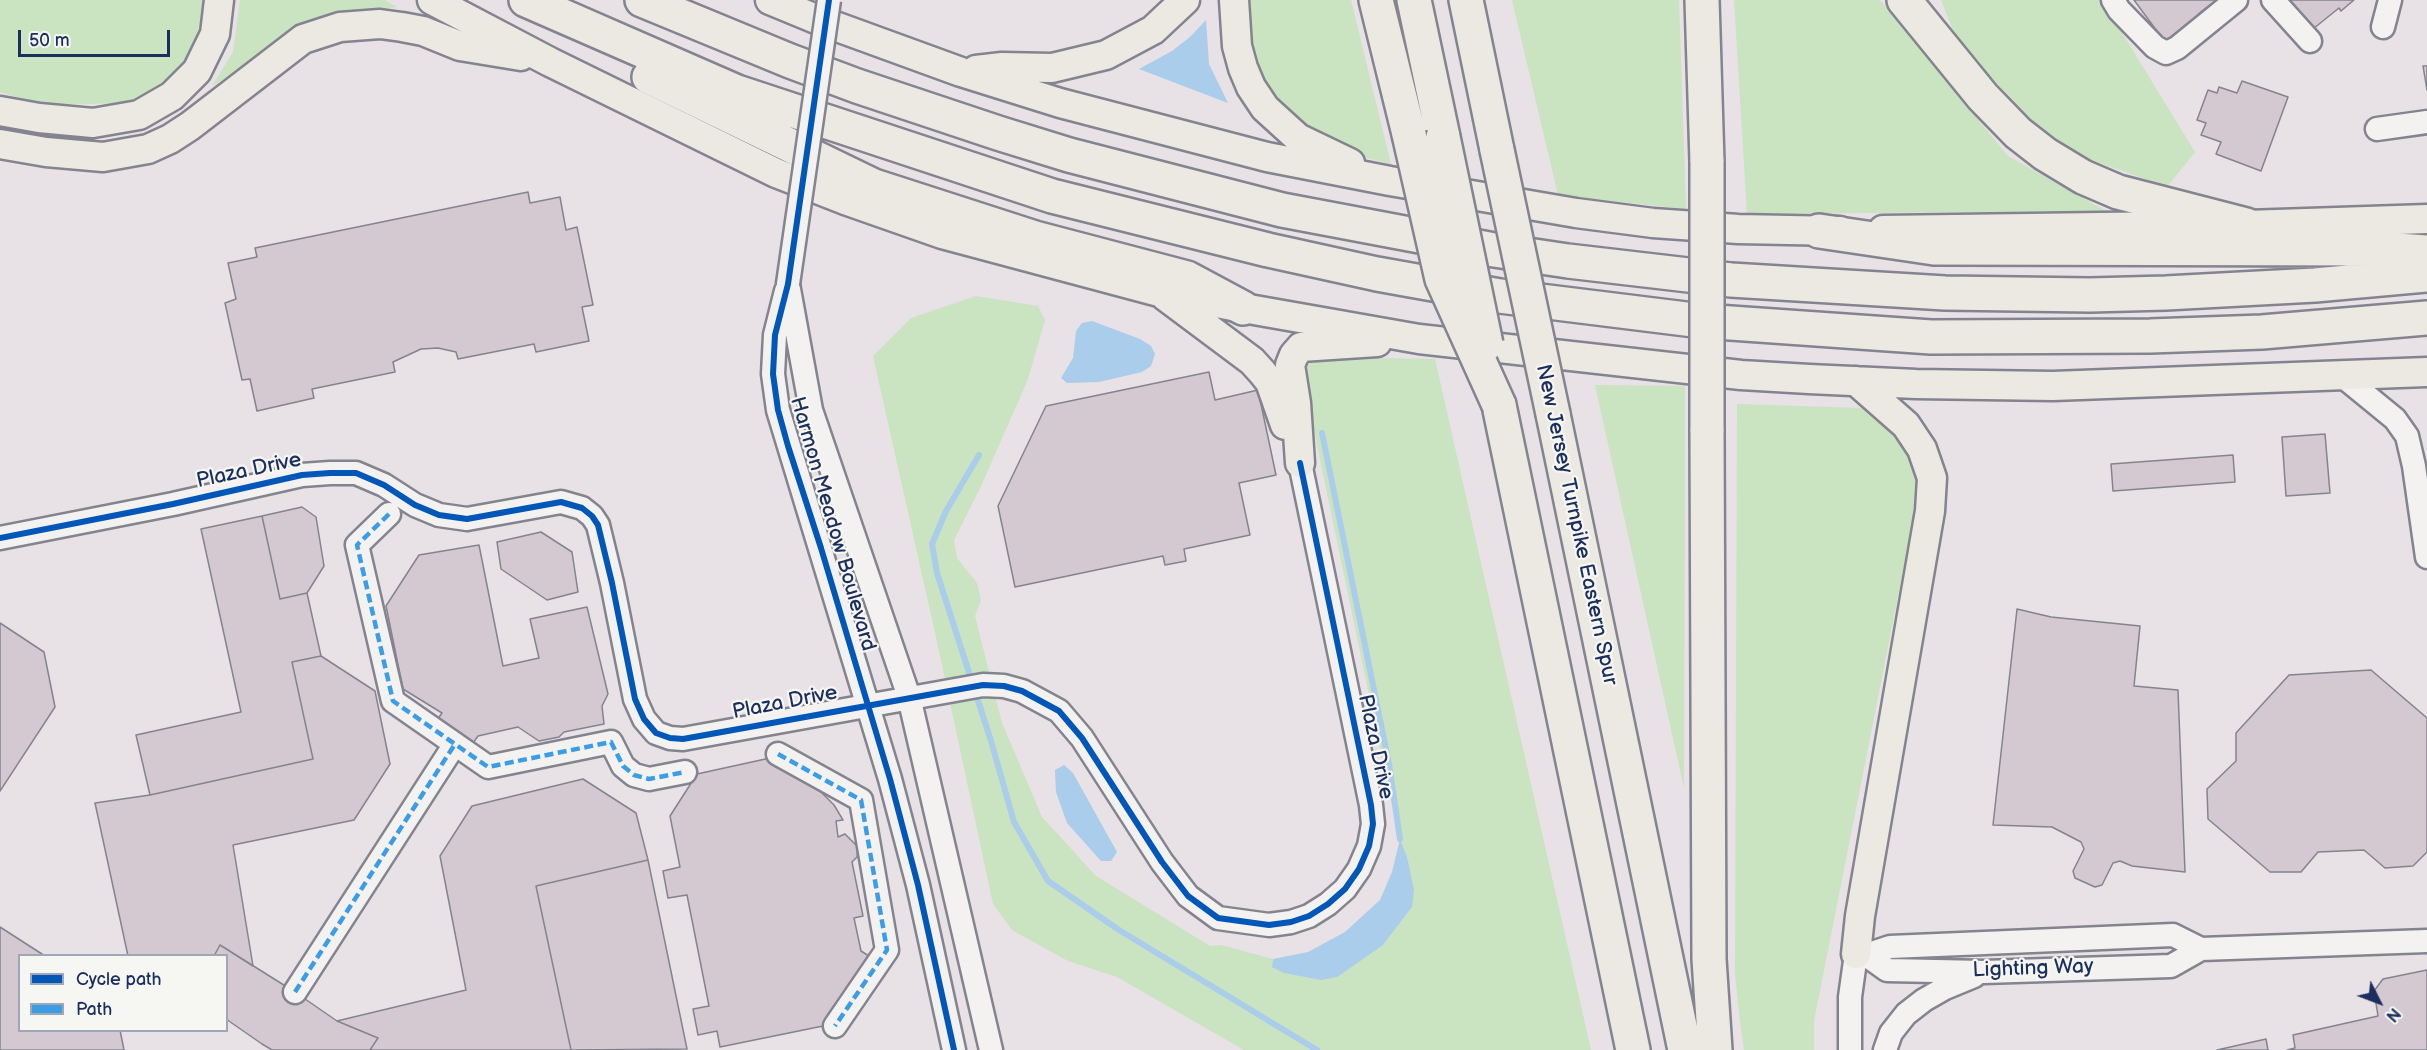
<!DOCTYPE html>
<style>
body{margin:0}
#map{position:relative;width:2427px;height:1050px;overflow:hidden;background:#e8e1e5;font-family:"Balsamiq Sans",sans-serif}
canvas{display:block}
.legend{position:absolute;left:18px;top:954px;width:210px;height:78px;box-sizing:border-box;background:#f6f6f2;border:2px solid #9ea6b7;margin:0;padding:8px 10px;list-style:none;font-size:18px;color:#1b2f5e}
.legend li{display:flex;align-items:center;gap:12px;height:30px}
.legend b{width:30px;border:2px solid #9ea6b7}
.north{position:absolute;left:2349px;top:972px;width:60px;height:60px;-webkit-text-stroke:4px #f6f6f2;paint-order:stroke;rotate:132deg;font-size:16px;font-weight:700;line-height:24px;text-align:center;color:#1b2f5e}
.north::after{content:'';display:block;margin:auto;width:21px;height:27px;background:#1b2f5e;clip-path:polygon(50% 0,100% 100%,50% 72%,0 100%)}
.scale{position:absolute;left:18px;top:30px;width:152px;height:27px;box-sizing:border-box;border:3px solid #1b2f5e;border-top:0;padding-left:8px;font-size:18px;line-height:21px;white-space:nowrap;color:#1b2f5e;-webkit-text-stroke:4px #f6f6f2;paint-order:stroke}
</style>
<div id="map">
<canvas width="2427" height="1050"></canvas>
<ul class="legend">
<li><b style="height:8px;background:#0057b8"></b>Cycle path</li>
<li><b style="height:8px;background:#3b9de6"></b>Path</li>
</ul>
<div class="north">N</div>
<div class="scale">50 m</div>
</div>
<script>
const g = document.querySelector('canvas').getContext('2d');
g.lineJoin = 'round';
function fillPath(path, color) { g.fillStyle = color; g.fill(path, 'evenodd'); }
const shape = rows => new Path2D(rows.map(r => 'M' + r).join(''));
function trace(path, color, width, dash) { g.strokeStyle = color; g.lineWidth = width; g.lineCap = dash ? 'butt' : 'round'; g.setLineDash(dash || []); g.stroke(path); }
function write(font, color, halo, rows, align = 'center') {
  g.font = font + ' "Balsamiq Sans",sans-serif'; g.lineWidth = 4.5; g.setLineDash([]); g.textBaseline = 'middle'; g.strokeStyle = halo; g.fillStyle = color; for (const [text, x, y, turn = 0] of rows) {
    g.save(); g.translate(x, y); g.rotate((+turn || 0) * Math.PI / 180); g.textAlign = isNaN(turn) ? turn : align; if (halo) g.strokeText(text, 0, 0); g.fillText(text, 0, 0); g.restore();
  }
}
fillPath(shape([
 [0,0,203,0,205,26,182,73,127,103,41,105,0,92],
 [240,0,384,0,397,7,326,17,212,86,233,52],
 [1250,0,1351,0,1391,164,1339,151,1286,113,1248,56],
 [1512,0,1679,0,1686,209,1558,195],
 [1734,0,1880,0,2008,156,2106,211,1747,214],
 [1941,0,2102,0,2195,152,2167,187,2059,148,1958,43],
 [976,296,1038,306,1045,320,1028,379,982,484,954,540,957,558,977,583,981,600,975,616,1002,723,1042,817,1096,876,1210,946,1221,945,1273,959,1272,967,1383,945,1412,907,1407,857,1398,834,1318,450,1304,377,1309,356,1340,351,1375,358,1435,359,1591,1050,1244,1050,1117,977,1068,961,1012,930,993,904,936,637,873,356,911,318],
 [1595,385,1685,386,1684,788],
 [1737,404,1862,408,1897,427,1921,480,1814,1021,1814,1050,1744,1050,1740,1022,1735,974]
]), '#cae3c1');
fillPath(shape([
 [1206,20,1209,64,1228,103,1139,69,1172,51,1190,37],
 [1092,321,1140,339,1151,346,1155,354,1151,366,1142,372,1099,382,1067,383,1061,378,1073,358,1076,331,1082,323],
 [1064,765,1073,773,1117,852,1111,861,1101,861,1067,823,1056,792,1055,770],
 [1400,839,1407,857,1414,890,1412,907,1383,945,1337,977,1321,980,1284,973,1272,967,1273,959,1308,952,1345,932,1380,900,1392,872]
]), '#a9cdea');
trace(shape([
 [1322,433,1389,764,1400,839],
 [979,455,946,511,932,544,937,573,991,741,1014,822,1048,881,1119,930,1317,1050]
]), '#a9cdea', 6);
const building = shape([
 [2134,0,2217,0,2202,11,2197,16,2199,19,2165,42,2134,0],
 [2292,0,2354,0,2341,11,2339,8,2308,33,2286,5,2292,0],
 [2423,66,2427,66,2427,90,2423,66],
 [2242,81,2288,97,2261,171,2216,154,2221,142,2201,135,2206,123,2197,120,2208,90,2217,93,2219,87,2237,93,2242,81],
 [528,192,530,203,560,197,566,230,577,227,593,305,582,307,589,341,536,352,534,344,458,359,456,352,438,348,421,349,393,362,395,372,312,389,314,398,257,411,250,379,242,380,225,303,236,299,228,263,257,257,255,248,528,192],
 [1209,372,1215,400,1258,390,1276,475,1239,483,1250,535,1184,549,1186,561,1165,565,1163,556,1015,587,998,506,1046,406,1209,372],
 [2325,434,2330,493,2286,496,2282,437,2325,434],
 [2233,455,2235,482,2113,491,2111,464,2233,455],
 [302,507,316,517,324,566,307,593,280,599,262,516,302,507],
 [262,516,280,599,307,593,321,656,292,662,313,759,150,795,136,735,241,712,201,529,262,516],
 [541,532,572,552,578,592,547,600,501,569,497,542,541,532],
 [479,545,503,666,539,658,530,619,587,607,608,694,602,706,604,724,564,732,559,737,539,741,518,727,478,736,473,743,437,720,442,713,403,689,386,606,419,555,479,545],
 [2017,609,2051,617,2140,626,2134,686,2178,690,2185,872,2132,866,2120,861,2113,863,2102,885,2095,887,2075,878,2073,871,2084,849,2081,842,2052,827,1993,825,2017,609],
 [0,623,44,652,55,707,0,791,0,623],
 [321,656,375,691,390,764,354,820,233,845,253,966,220,945,214,956,128,956,95,803,150,795,313,759,292,662,321,656],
 [2371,670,2427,718,2427,852,2413,866,2385,868,2364,850,2318,852,2301,872,2270,872,2208,819,2207,789,2236,761,2236,733,2289,675,2371,670],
 [770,758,815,786,834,805,843,820,836,821,838,837,845,834,858,847,857,857,852,862,863,916,854,918,861,951,869,956,823,1026,720,1047,717,1031,698,1035,693,1009,709,1006,687,895,668,898,663,871,680,867,670,816,697,774,770,758],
 [583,779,636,813,648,860,536,886,571,1050,370,1050,378,1038,337,1021,466,990,440,856,472,806,583,779],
 [648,860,687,1049,571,1050,536,886,648,860],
 [0,927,45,956,20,956,20,1030,120,1030,124,1050,0,1050,0,927],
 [220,945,295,992,337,1021,378,1038,370,1050,272,1050,262,1044,226,1019,226,956,214,956,220,945],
 [2427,970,2427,1050,2287,1050,2295,1048,2293,1035,2378,1016,2374,991,2383,979,2427,970],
 [2266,1039,2268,1050,2217,1050,2266,1039]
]);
fillPath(building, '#d4c8d1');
trace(building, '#83848f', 1.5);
const minor = shape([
 [2113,0,2119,10,2155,47,2166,53,2177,48,2236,0],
 [2273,0,2310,41],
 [2383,27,2390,0],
 [2377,129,2427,122],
 [788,284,811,410,909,697,991,1050],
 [786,291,775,335,773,374,778,410,890,779,918,885,954,1050],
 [2340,374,2395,419,2407,436,2414,466,2427,557],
 [389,514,357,545,393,701,488,767,611,742,623,766,634,775,649,779,685,772],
 [0,538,173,504,302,475,330,473,356,473,384,485,415,505,439,515,467,519,561,502,582,508,592,516,598,525,612,583,635,699,644,719,656,733,670,738,683,739,983,685,1004,686,1022,691,1059,711,1082,738,1162,862,1188,896,1218,918,1269,925,1291,922,1309,916,1328,904,1345,889,1359,869,1369,846,1373,824,1371,805,1300,463],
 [778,754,861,800,887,950,835,1026],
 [1866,955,1887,970,1984,972,2171,966,2201,949,2427,941],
 [295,992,455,744],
 [1850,1050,1850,997,1856,954,1866,955,1890,947,2173,935,2201,949],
 [1885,1050,1891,1033,1906,1014,1924,1000,1945,988,1974,976]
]);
const major = shape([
 [432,0,550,62,776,173,845,200,942,234,1159,292,1243,308,1419,339,1741,375,1809,379,1916,384,2053,386,2427,372],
 [770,0,821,21,961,72,1060,103,1267,157,1390,181,1576,213,1653,223,1738,229,1840,231],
 [1234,0,1237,46,1243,68,1251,87,1265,108,1298,138,1350,163],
 [976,70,1002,67,1052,68,1106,55,1153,30,1185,0],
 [0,111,39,118,93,123,139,115,172,96,197,71,215,34,219,0],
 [0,144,46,152,103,157,148,149,170,139,190,126,303,39,340,27,380,24,402,27,423,31,460,46,521,56],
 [1883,230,2246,225,2427,219],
 [1165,296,1252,361,1262,372,1270,382,1285,425],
 [1300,463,1296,403,1290,365,1294,355,1301,347,1377,342],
 [1856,954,1860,916,1930,511,1932,478,1922,449,1906,425,1856,381]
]);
const highway = shape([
 [526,0,737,92,1052,196,1268,250,1377,274,1500,296,1702,321,1931,337,2150,336,2262,332,2427,318],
 [642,0,790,61,857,86,998,133,1069,155,1282,210,1494,250,1568,261,1731,280,1945,293,2090,295,2166,293,2315,285,2427,275],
 [1376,0,1409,134],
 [1414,0,1443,137],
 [1466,0,1497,150],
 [1702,0,1707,162],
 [1904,0,1983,97,2018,133,2045,154,2083,177,2118,192,2246,225],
 [649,77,874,186,1035,238,1187,278,1243,308],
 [1819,231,1934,248,2382,249,2427,252],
 [1499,405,1633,1050],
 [1553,414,1685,1050],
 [1707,429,1709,959,1715,1050]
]);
trace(minor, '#83848f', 27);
trace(major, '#83848f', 33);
trace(highway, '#83848f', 38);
trace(minor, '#f3f2f1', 22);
trace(major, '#ece8e2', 28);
trace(highway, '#ece8e2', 33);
const minorBridge = shape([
 [788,284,829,0]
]);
const highwayBridge = shape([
 [1409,134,1442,279,1499,405],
 [1443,137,1486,344],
 [1497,150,1553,414],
 [1707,429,1707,162]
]);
trace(minorBridge, '#83848f', 27, []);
trace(highwayBridge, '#83848f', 38, []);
trace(minorBridge, '#f3f2f1', 22);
trace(highwayBridge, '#ece8e2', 33);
trace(shape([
 [389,514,357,545,393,701,488,767,611,742,623,766,634,775,649,779,685,772],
 [778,754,861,800,887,950,835,1026],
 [295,992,455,744]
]), '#3b9de6', 4.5, [9, 4.5]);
trace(shape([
 [829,0,788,284,775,335,773,374,778,410,788,446,821,548,890,779,918,885,954,1050],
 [0,538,173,504,302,475,330,473,356,473,384,485,415,505,439,515,467,519,561,502,582,508,592,516,598,525,612,583,635,699,644,719,656,733,670,738,683,739,983,685,1004,686,1022,691,1059,711,1082,738,1162,862,1188,896,1218,918,1269,925,1291,922,1309,916,1328,904,1345,889,1359,869,1369,846,1373,824,1371,805,1300,463]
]), '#0057b8', 6);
write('21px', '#1b2f5e', '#f6f6f2', [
 ["Plaza Drive",249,471,-12],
 ["Harmon Meadow Boulevard",832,524,74],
 ["New Jersey Turnpike Eastern Spur",1576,525,78],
 ["Plaza Drive",785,703,-11],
 ["Plaza Drive",1375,747,78],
 ["Lighting Way",2033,969,-2]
]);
</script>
